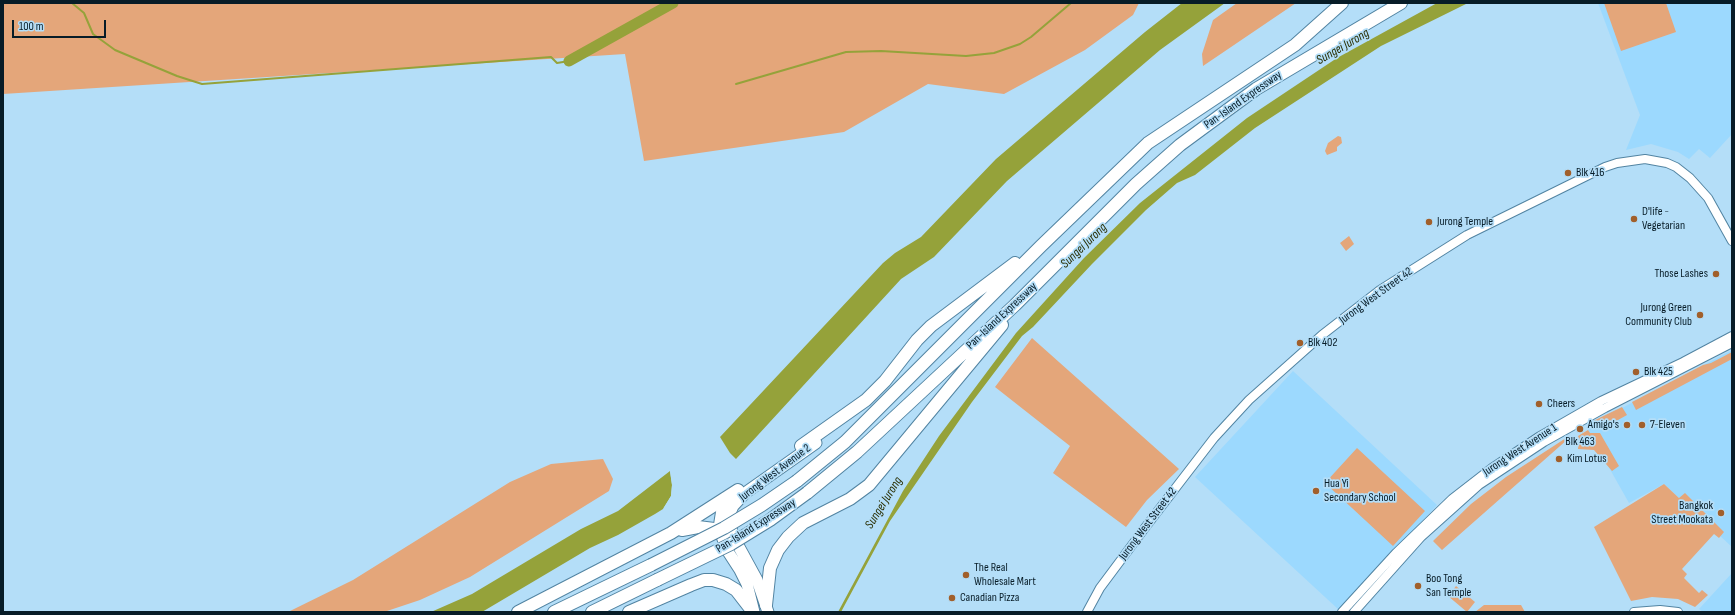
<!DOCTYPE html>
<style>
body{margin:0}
#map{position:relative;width:1735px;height:615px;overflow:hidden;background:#b4def8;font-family:"Sofia Sans Condensed",sans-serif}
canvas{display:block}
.frame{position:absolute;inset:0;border:4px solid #071c27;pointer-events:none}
.scale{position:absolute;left:12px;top:20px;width:94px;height:18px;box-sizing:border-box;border:2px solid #071c27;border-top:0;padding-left:5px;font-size:12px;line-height:14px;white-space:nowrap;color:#071c27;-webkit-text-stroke:3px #b4def8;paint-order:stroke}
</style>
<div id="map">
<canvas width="1735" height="615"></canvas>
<div class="frame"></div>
<div class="scale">100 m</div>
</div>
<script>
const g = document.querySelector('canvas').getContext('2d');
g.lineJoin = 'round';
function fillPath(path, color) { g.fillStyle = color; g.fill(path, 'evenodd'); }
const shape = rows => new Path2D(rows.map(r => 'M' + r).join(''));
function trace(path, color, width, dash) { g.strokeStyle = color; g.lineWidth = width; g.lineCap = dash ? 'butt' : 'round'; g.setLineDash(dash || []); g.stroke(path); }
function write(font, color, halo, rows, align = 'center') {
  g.font = font + ' "Sofia Sans Condensed",sans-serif'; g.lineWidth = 3.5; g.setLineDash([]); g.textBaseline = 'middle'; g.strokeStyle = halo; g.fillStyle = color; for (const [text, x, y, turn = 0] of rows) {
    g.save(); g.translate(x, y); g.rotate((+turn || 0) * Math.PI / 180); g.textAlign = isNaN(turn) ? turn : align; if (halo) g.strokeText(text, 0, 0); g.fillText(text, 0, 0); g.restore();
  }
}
fillPath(shape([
 [1598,3,1730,3,1732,4,1732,134,1710,158,1699,149,1689,159,1678,152,1651,144,1626,150,1640,115],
 [1732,350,1732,547,1664,484,1629,503,1586,427],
 [1293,371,1437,505,1339,610,1195,477],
 [1732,573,1732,612,1703,612,1699,609]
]), '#9cd9fe');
fillPath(shape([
 [3,3,1139,3,1133,15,1085,50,1004,94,928,84,844,132,644,161,625,54,3,94],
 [1237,3,1296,3,1203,66,1202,54,1213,20],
 [1604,3,1666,3,1676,32,1621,51],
 [1338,136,1341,137,1342,143,1337,147,1337,151,1327,155,1325,151,1328,143],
 [1349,236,1354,244,1346,251,1340,243],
 [1032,338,1179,469,1147,500,1126,527,1053,473,1070,446,995,387],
 [1732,352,1732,359,1636,410,1632,402,1703,365,1711,363],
 [1622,407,1627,415,1609,425,1593,425,1591,422],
 [1588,430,1590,433,1600,433,1619,466,1612,471,1594,450,1578,449,1579,439,1578,436],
 [1566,438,1568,439,1442,550,1433,541,1471,504,1506,477],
 [1357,448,1425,511,1393,546,1325,483],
 [603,459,613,479,609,491,470,577,420,600,384,612,288,612,353,580,510,482,551,464],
 [1664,484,1679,498,1685,493,1724,532,1719,538,1714,534,1682,569,1687,574,1684,578,1699,593,1702,590,1708,595,1695,607,1678,599,1652,597,1631,601,1594,527],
 [1456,586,1475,602,1467,612,1448,596],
 [1484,605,1521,605,1525,612,1475,612]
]), '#e4a67a');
fillPath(shape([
 [1182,3,1225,3,1160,50,1007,181,934,257,901,279,736,459,730,453,720,437,883,263,895,253,921,237,996,159,1145,32],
 [1437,3,1468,3,1381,46,1255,128,1195,175,1177,183,1146,210,1092,264,1033,327,1022,336,972,402,890,521,841,612,838,612,903,491,939,436,1016,333,1084,258,1140,203,1247,118,1337,58],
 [670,471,672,485,671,496,663,509,655,514,618,535,590,548,482,612,431,612,472,594,581,529,618,511]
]), '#95a23a');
fillPath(shape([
 [672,470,674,485,673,497,669,505,663,509,671,496,672,485,670,471]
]), '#b4def8');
trace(shape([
 [72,3,84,13,93,34,115,50,177,76,202,84,551,57,557,63,569,61],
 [736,84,846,52,881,51,966,56,994,53,1020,44,1031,37,1071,3]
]), '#95a23a', 2);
trace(shape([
 [569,61,673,3]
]), '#95a23a', 11);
const minor = shape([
 [1087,612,1100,588,1144,529,1214,438,1249,400,1322,335,1380,290,1467,235,1605,167,1617,163,1645,159,1667,163,1676,167,1690,178,1708,198,1732,241],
 [1342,612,1396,553,1452,499,1492,468,1540,436,1601,401,1683,362,1732,336],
 [1354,612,1421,537,1479,485,1544,442,1605,408,1732,343],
 [1634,612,1660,610,1678,612]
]);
const major = shape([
 [732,496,722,509,719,528,727,550,740,570,747,584,754,612],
 [768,612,757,580,733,536,729,520,730,513,733,506,745,493,816,443]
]);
const highway = shape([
 [801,446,866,400,885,381,917,340,931,326,1015,263],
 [797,481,845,442,1041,246,1148,143,1295,45,1342,3],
 [807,493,857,452,1015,305,1136,184,1180,145,1256,89,1401,3],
 [682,530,698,527,714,529,733,536],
 [766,605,770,568,778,550,788,537,803,523,850,499,869,485,1002,325],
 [518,612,671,533,738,490],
 [554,612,651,565],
 [592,612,657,580],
 [629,612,691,585,704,580,713,580,726,584,736,590,753,612]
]);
trace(minor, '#5284a2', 10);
trace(major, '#5284a2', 13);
trace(highway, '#5284a2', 14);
trace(minor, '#fff', 8);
trace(major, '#fff', 11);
trace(highway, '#fff', 12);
const highwayBridge = shape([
 [651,565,724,528,762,505,797,481],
 [657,580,731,544,770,520,807,493]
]);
trace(highwayBridge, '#5284a2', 14, []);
trace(highwayBridge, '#fff', 12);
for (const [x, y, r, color] of [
 [1568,173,4,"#a15f2b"],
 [1634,219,4,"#a15f2b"],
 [1429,222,4,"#a15f2b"],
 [1716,274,4,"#a15f2b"],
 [1700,315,4,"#a15f2b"],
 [1300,343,4,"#a15f2b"],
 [1636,372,4,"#a15f2b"],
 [1539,404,4,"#a15f2b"],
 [1627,425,4,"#a15f2b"],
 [1642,425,4,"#a15f2b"],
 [1580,429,4,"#a15f2b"],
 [1559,459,4,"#a15f2b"],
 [1316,491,4,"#a15f2b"],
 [1721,513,4,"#a15f2b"],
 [966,575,4,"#a15f2b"],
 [1418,586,4,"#a15f2b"],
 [952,598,4,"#a15f2b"]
]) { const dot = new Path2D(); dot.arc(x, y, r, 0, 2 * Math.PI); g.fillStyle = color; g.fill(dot); trace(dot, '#b4def8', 1.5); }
write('12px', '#071c27', '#b4def8', [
 ["Pan-Island Expressway",1243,100,-35],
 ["Jurong West Street 42",1376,296,-36],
 ["Pan-Island Expressway",1002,316,-43],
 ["Jurong West Avenue 1",1520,450,-33],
 ["Jurong West Avenue 2",775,473,-37],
 ["Jurong West Street 42",1148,524,-53],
 ["Pan-Island Expressway",756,526,-32]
]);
write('12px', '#071c27', '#b4def8', [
 ["Blk 416",1576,173],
 ["D'life -",1642,212],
 ["Vegetarian",1642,226],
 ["Jurong Temple",1437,222],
 ["Those Lashes",1708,274,"right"],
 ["Jurong Green",1692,308,"right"],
 ["Community Club",1692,322,"right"],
 ["Blk 402",1308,343],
 ["Blk 425",1644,372],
 ["Cheers",1547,404],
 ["Amigo's",1619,425,"right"],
 ["7-Eleven",1650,425],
 ["Blk 463",1580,442,"center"],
 ["Kim Lotus",1567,459],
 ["Hua Yi",1324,484],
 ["Secondary School",1324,498],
 ["Bangkok",1713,506,"right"],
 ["Street Mookata",1713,520,"right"],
 ["The Real",974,568],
 ["Wholesale Mart",974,582],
 ["Boo Tong",1426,579],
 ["San Temple",1426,593],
 ["Canadian Pizza",960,598]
], 'left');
write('italic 13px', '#292e02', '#b4def8', [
 ["Sungei Jurong",1343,47,-30],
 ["Sungei Jurong",1084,246,-44],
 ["Sungei Jurong",884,503,-58]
]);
</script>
